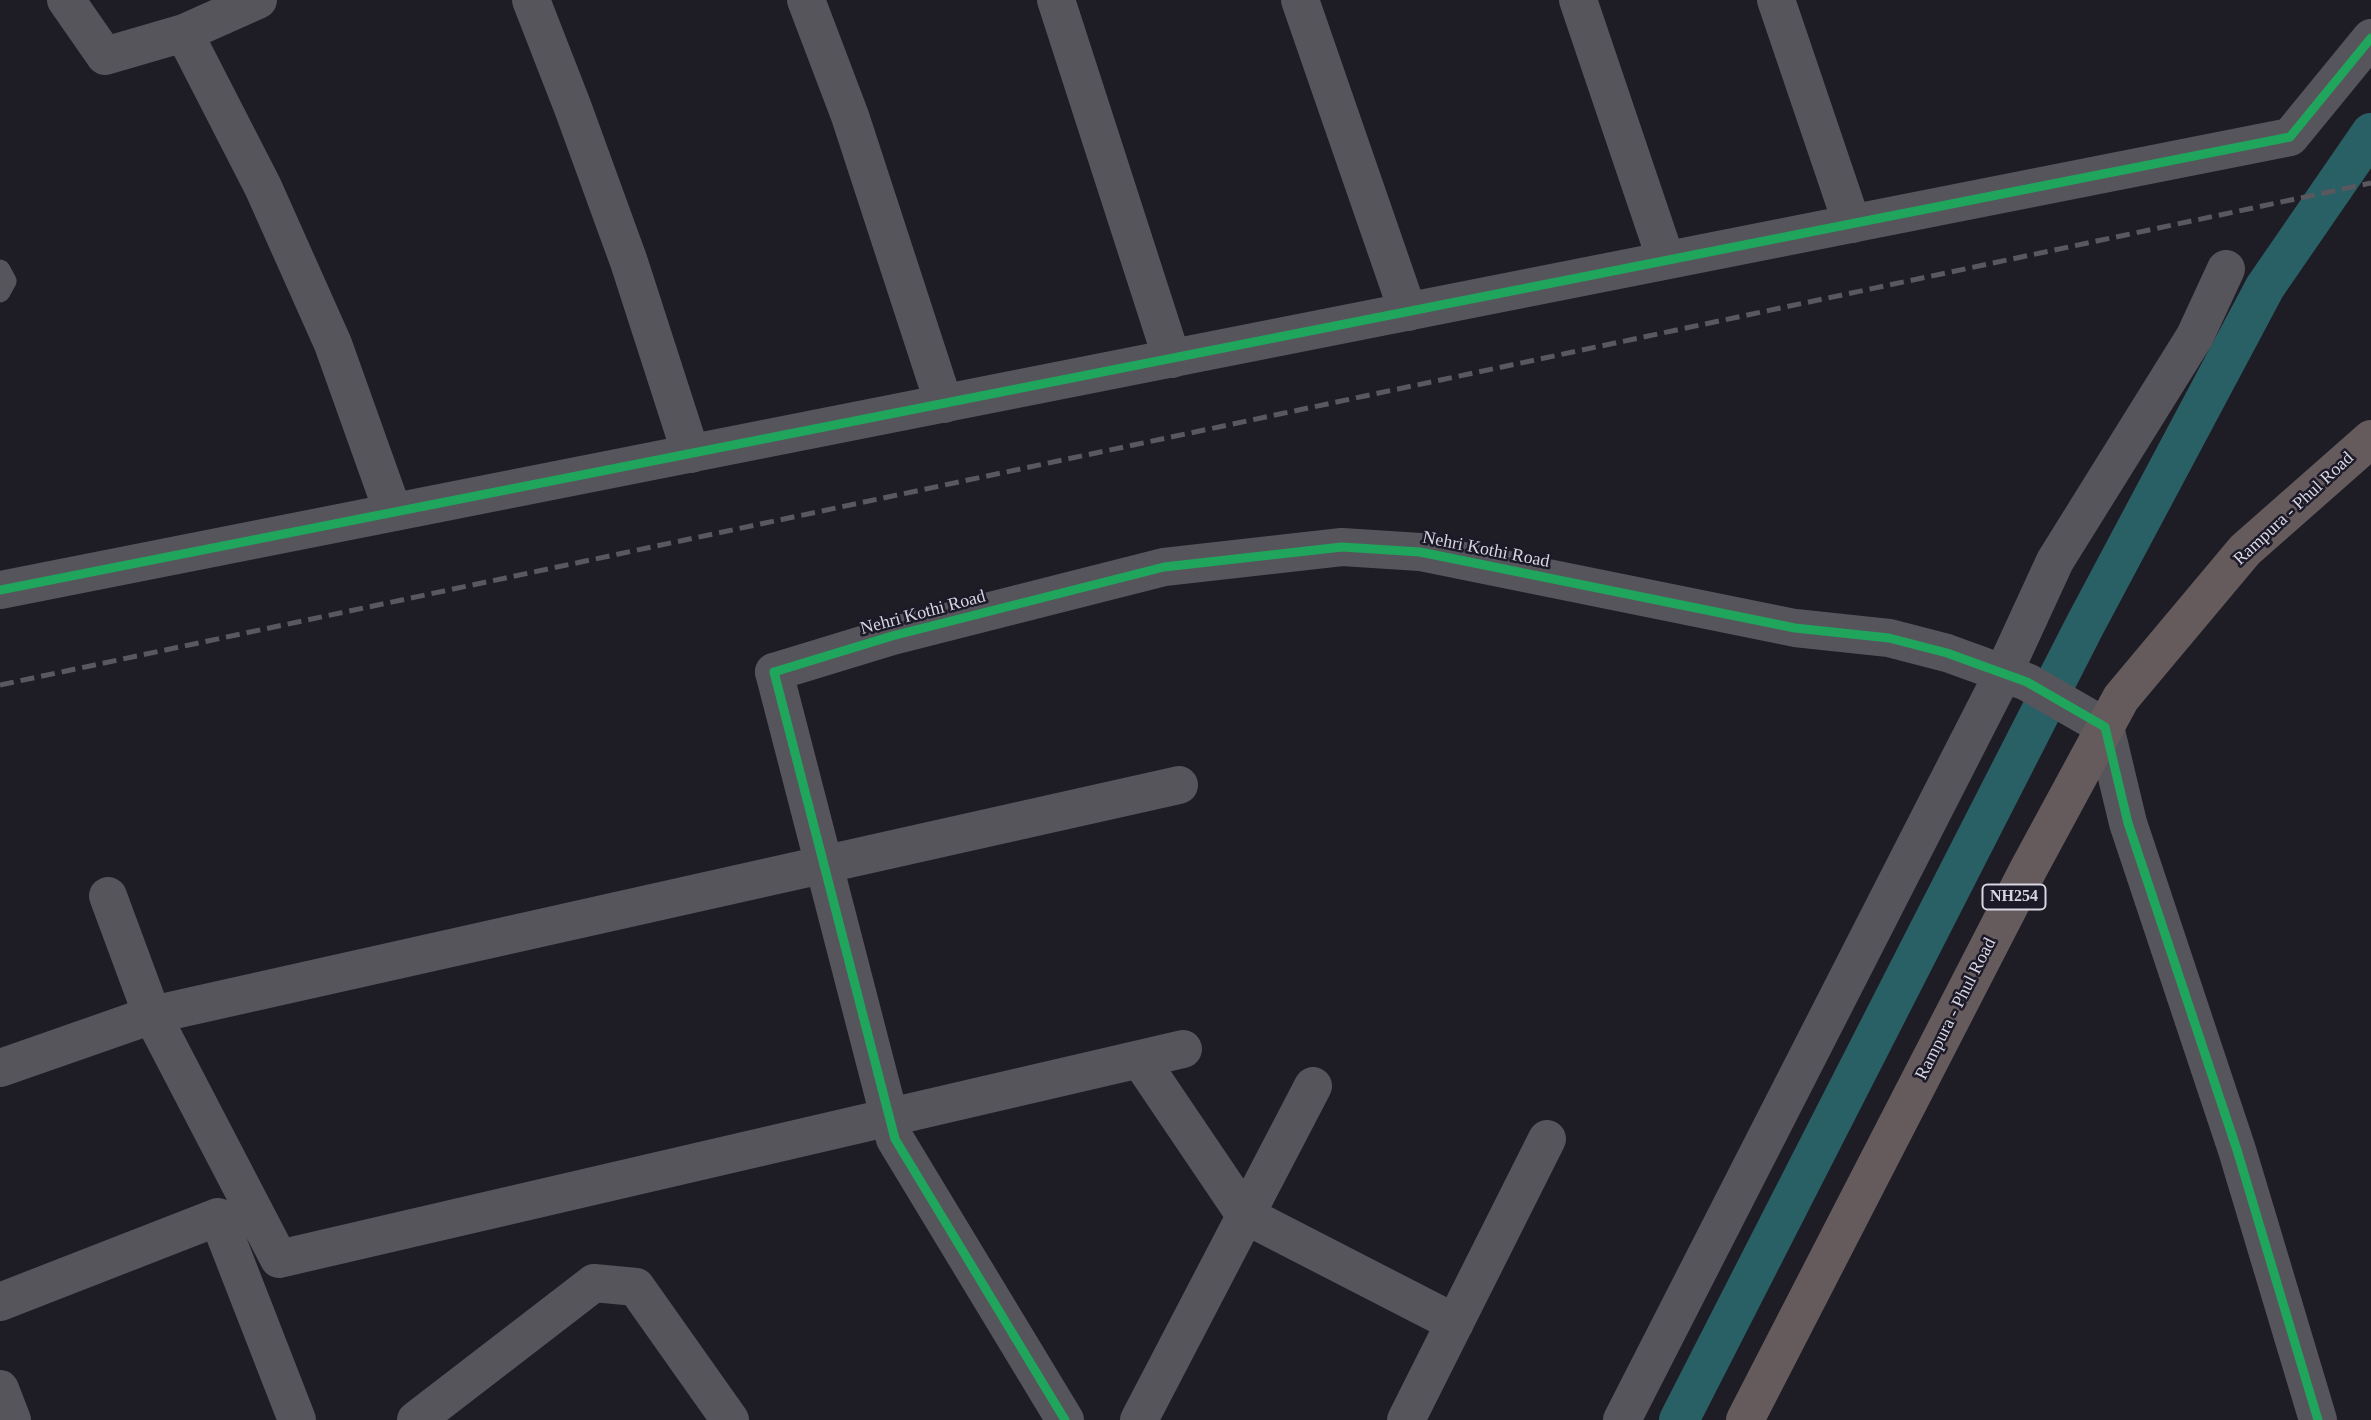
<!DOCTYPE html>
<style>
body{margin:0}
canvas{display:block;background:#1e1c24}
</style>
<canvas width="2371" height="1420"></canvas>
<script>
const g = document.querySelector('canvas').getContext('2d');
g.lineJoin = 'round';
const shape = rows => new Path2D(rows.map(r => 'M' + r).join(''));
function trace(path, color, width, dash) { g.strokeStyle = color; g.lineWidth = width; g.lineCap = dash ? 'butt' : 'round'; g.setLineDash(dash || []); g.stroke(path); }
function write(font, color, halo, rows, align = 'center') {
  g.font = font + ' Georgia,serif'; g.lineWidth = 5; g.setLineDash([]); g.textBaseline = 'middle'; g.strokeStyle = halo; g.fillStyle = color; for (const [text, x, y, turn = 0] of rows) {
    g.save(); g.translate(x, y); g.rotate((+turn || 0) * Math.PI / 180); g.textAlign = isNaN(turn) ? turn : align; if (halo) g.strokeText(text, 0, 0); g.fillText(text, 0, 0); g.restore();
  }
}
trace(shape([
 [1679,1420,2085,625,2265,287,2371,133]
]), '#296065', 40);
trace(shape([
 [0,270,6,281,0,292]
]), '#56555b', 21);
trace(shape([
 [66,0,105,56,184,33,258,0],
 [531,0,573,108,629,262,691,454],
 [806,0,850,116,944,404],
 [1056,0,1172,359],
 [1300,0,1408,312],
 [1578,0,1666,260],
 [1776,0,1852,224],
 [184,33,263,187,333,344,393,512],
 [774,672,895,1139,1065,1420],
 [2105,727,2128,823,2237,1150,2318,1420],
 [108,896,152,1015,279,1259,1183,1049],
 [1138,1060,1147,1070,1245,1215,1455,1323],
 [0,1068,152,1015,1179,785],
 [0,1302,218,1217,297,1420],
 [0,1389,12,1420],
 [416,1420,594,1283,636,1287,730,1420],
 [1139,1420,1313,1086],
 [1406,1420,1547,1139],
 [1622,1420,2003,674,2055,561,2195,336,2226,269]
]), '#56555b', 38);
trace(shape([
 [0,590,2290,137,2371,38],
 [774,672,892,636,1164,567,1342,547,1420,552,1795,628,1889,638,1947,653,2027,682,2105,727]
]), '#56555b', 38);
trace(shape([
 [1745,1420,2029,868,2121,698,2245,550,2371,439]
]), '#655b5c', 38);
trace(shape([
 [0,685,2371,183]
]), '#59585e', 5, [14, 7]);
trace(shape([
 [0,590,2290,137,2371,38],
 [1065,1420,895,1139,774,672,892,636,1164,567,1342,547,1420,552,1795,628,1889,638,1947,653,2027,682,2105,727,2128,823,2237,1150,2318,1420]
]), '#20a55d', 9);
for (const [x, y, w] of [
 [2014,897,63]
]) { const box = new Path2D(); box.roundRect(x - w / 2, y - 12.5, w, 25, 5); g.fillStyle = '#1c1928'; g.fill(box); trace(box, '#d8d6e1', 2); }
write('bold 16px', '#d8d6e1', null, [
 ["NH254",2014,897]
]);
write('18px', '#d8d6e1', '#1c1928', [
 ["Rampura - Phul Road",2294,509,-43],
 ["Nehri Kothi Road",1486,550,11],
 ["Nehri Kothi Road",923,613,-15],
 ["Rampura - Phul Road",1956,1009,-63]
]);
</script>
